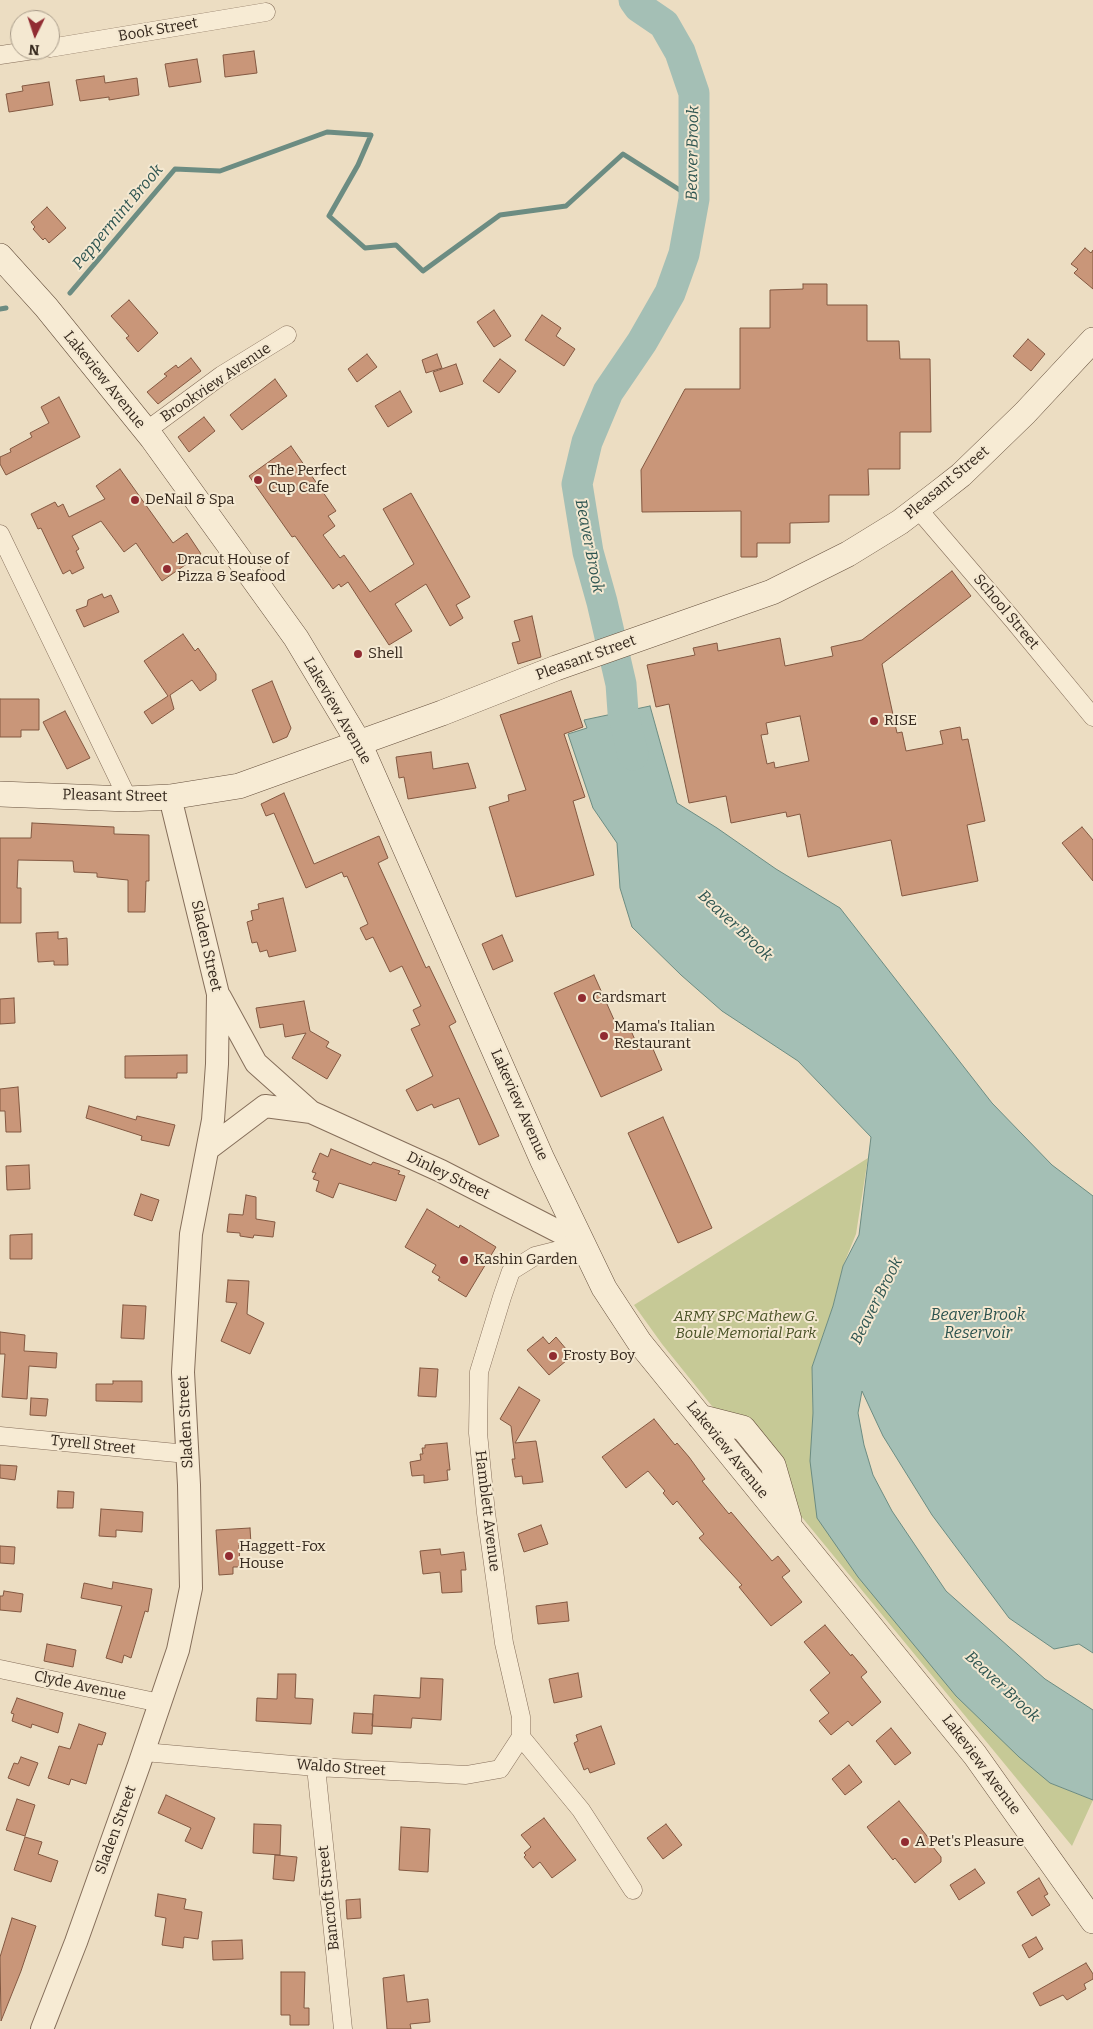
<!DOCTYPE html>
<style>
body{margin:0}
#map{position:relative;width:1093px;height:2029px;overflow:hidden;background:#ecddc2;font-family:Bitter,serif}
canvas{display:block}
.north{position:absolute;left:10px;top:10px;width:50px;height:50px;box-sizing:border-box;background:#f4e8d1;border:1px solid #a89b89;border-radius:50%;rotate:184deg;font-size:14px;font-weight:700;line-height:20px;text-align:center;color:#35281d}
.north::after{content:'';display:block;margin:auto;width:18px;height:22px;background:#912c32;clip-path:polygon(50% 0,100% 100%,50% 72%,0 100%)}
</style>
<div id="map">
<canvas width="1093" height="2029"></canvas>
<div class="north">N</div>
</div>
<script>
const g = document.querySelector('canvas').getContext('2d');
g.lineJoin = 'round';
function fillPath(path, color) { g.fillStyle = color; g.fill(path, 'evenodd'); }
const shape = rows => new Path2D(rows.map(r => 'M' + r).join(''));
function trace(path, color, width, dash) { g.strokeStyle = color; g.lineWidth = width; g.lineCap = dash ? 'butt' : 'round'; g.setLineDash(dash || []); g.stroke(path); }
function write(font, color, halo, rows, align = 'center') {
  g.font = font + ' Bitter,serif'; g.lineWidth = 4; g.setLineDash([]); g.textBaseline = 'middle'; g.strokeStyle = halo; g.fillStyle = color; for (const [text, x, y, turn = 0] of rows) {
    g.save(); g.translate(x, y); g.rotate((+turn || 0) * Math.PI / 180); g.textAlign = isNaN(turn) ? turn : align; if (halo) g.strokeText(text, 0, 0); g.fillText(text, 0, 0); g.restore();
  }
}
fillPath(shape([
 [868,1158,856,1234,843,1266,833,1306,812,1367,813,1413,1050,1783,1093,1800,1072,1846,773,1482,662,1344,634,1305]
]), '#c6c996');
const water = shape([
 [650,706,677,803,717,828,776,869,840,908,992,1103,1052,1165,1093,1196,1093,1653,1079,1644,1054,1649,1009,1618,932,1515,883,1436,862,1391,858,1413,864,1445,873,1475,892,1511,946,1591,1045,1679,1093,1710,1093,1800,1050,1783,1019,1757,956,1696,858,1577,817,1518,810,1461,813,1413,812,1367,833,1306,843,1266,859,1235,871,1137,798,1061,722,1011,681,975,632,927,620,888,617,843,593,808,568,734,587,728,584,720,650,706]
]);
fillPath(water, '#a4bfb5');
trace(water, '#6c8c82', 1);
trace(shape([
 [70,293,175,169,220,171,327,132,371,135,358,165,329,216,365,248,396,245,423,271,500,215,566,206,623,154,694,199],
 [0,309,6,308]
]), '#6c8c82', 5);
trace(shape([
 [633,755,623,712,621,684,602,602,588,552,577,484,587,442,608,392,642,342,670,293,684,254,694,199,694,93,680,52,664,24,639,7,634,0]
]), '#a4bfb5', 31);
const building = shape([
 [254,51,257,73,225,77,223,55,254,51],
 [197,59,201,82,169,87,165,64,197,59],
 [104,76,105,83,137,78,139,95,109,100,109,97,80,101,76,80,104,76],
 [49,82,53,105,9,112,6,94,23,91,22,86,49,82],
 [47,207,66,228,49,243,45,238,43,240,33,229,35,227,31,222,47,207],
 [1085,248,1091,253,1093,250,1093,289,1074,273,1078,269,1071,264,1085,248],
 [803,284,827,284,827,305,867,305,867,341,899,341,900,359,930,359,931,432,900,432,900,469,868,469,869,495,829,495,829,522,790,523,790,543,757,543,757,557,741,557,741,511,642,512,641,470,685,389,740,389,740,328,770,328,770,290,803,289,803,284],
 [129,300,158,333,138,352,126,338,129,336,111,316,129,300],
 [494,310,511,336,494,347,477,322,494,310],
 [542,315,561,328,556,336,575,349,564,366,525,340,542,315],
 [1028,339,1045,354,1031,371,1013,356,1028,339],
 [367,354,377,367,357,382,348,369,367,354],
 [437,354,442,368,426,373,422,360,437,354],
 [191,358,201,371,158,404,147,392,167,376,164,374,176,365,178,368,191,358],
 [500,359,516,371,499,393,483,381,500,359],
 [456,364,463,384,440,392,433,372,456,364],
 [275,379,287,396,242,430,230,415,275,379],
 [400,391,412,412,388,427,375,406,400,391],
 [59,397,80,437,6,475,0,464,0,457,11,452,10,449,32,437,30,433,49,423,41,407,59,397],
 [204,417,215,431,189,452,178,437,204,417],
 [291,446,336,511,328,516,335,526,323,535,340,558,344,555,370,592,414,564,383,509,411,493,470,597,456,605,463,618,450,626,426,584,395,604,412,631,389,645,348,582,341,587,339,584,333,589,295,536,292,537,249,476,291,446],
 [120,469,173,543,187,533,201,554,162,581,136,543,124,552,101,521,72,536,79,549,76,551,84,568,72,574,70,570,63,574,41,528,38,529,31,514,55,502,58,507,63,504,69,517,105,499,96,486,120,469],
 [952,571,971,596,882,664,897,733,902,732,906,751,943,744,940,731,960,727,962,740,968,739,985,821,967,825,978,881,902,896,891,840,808,857,800,814,787,817,786,812,731,823,726,796,689,803,669,704,656,707,647,665,695,655,693,648,717,643,718,651,780,638,785,666,833,656,831,647,862,640,952,571],
 [800,716,809,761,775,768,774,762,767,764,761,735,768,734,766,723,800,716],
 [102,594,104,598,111,595,119,612,84,627,76,610,87,606,88,600,102,594],
 [532,616,541,657,518,664,512,643,520,641,514,621,532,616],
 [183,634,195,651,198,648,216,674,216,680,200,691,192,680,170,695,174,709,152,724,144,712,168,696,144,661,183,634],
 [272,681,291,728,287,737,273,743,252,690,272,681],
 [571,691,583,727,564,734,585,797,573,801,594,875,516,897,489,807,509,801,508,795,526,790,500,715,571,691],
 [0,699,39,699,39,730,21,730,21,737,0,737,0,699],
 [65,711,90,758,67,769,43,722,65,711],
 [431,752,433,769,468,763,476,788,408,799,404,777,399,778,396,757,431,752],
 [284,793,314,864,379,836,388,858,378,863,426,968,429,966,456,1022,449,1026,499,1136,479,1145,459,1098,434,1108,432,1104,417,1111,406,1090,433,1076,411,1029,420,1025,413,1010,421,1006,402,966,390,972,373,937,366,940,360,928,368,924,347,876,344,877,342,872,306,888,274,813,266,816,261,804,284,793],
 [32,823,114,827,114,834,149,835,149,881,146,881,145,912,128,912,128,880,97,877,97,873,74,872,73,861,18,860,17,888,21,888,21,923,0,923,0,838,31,838,32,823],
 [1082,827,1093,840,1093,881,1062,843,1082,827],
 [283,898,296,951,269,957,267,950,260,952,257,942,252,943,247,922,253,920,251,911,259,909,258,904,283,898],
 [58,932,58,939,67,938,68,965,54,965,54,961,38,962,36,933,58,932],
 [502,935,513,961,493,970,482,944,502,935],
 [594,975,619,1031,629,1026,638,1047,650,1042,662,1070,601,1097,554,993,594,975],
 [14,998,15,1023,0,1024,0,999,14,998],
 [304,1001,310,1031,329,1042,326,1047,341,1055,327,1079,292,1058,306,1033,285,1037,283,1024,260,1028,256,1008,304,1001],
 [187,1055,187,1073,177,1073,177,1078,125,1078,125,1056,187,1055],
 [18,1087,21,1132,6,1132,5,1111,0,1111,0,1089,18,1087],
 [89,1106,136,1120,137,1116,175,1125,169,1146,141,1140,142,1136,86,1118,89,1106],
 [663,1117,712,1228,678,1243,628,1133,663,1117],
 [331,1149,371,1165,373,1162,400,1171,398,1174,405,1176,396,1201,339,1183,333,1198,316,1191,319,1181,313,1179,316,1173,312,1172,320,1153,328,1157,331,1149],
 [29,1165,30,1189,7,1190,6,1166,29,1165],
 [141,1194,159,1200,152,1221,134,1215,141,1194],
 [246,1195,256,1197,256,1219,275,1222,273,1237,254,1235,253,1238,240,1236,240,1233,227,1232,229,1214,243,1215,246,1195],
 [427,1209,459,1228,460,1225,496,1247,466,1297,438,1280,440,1277,432,1272,436,1265,405,1247,427,1209],
 [32,1234,32,1259,10,1259,10,1235,32,1234],
 [228,1280,249,1281,247,1314,264,1323,250,1354,221,1341,237,1303,226,1302,228,1280],
 [123,1305,146,1306,144,1339,121,1338,123,1305],
 [0,1332,25,1335,24,1351,57,1353,56,1368,29,1366,27,1399,2,1397,5,1354,0,1354,0,1332],
 [543,1337,549,1344,556,1337,572,1356,549,1375,527,1350,543,1337],
 [420,1368,438,1369,436,1397,418,1396,420,1368],
 [113,1381,142,1381,142,1402,96,1401,96,1384,113,1384,113,1381],
 [519,1387,540,1400,515,1443,536,1441,543,1482,523,1484,522,1476,515,1477,512,1459,515,1459,511,1426,500,1419,519,1387],
 [31,1398,48,1399,46,1416,30,1415,31,1398],
 [654,1419,675,1445,677,1443,689,1457,705,1479,702,1481,729,1514,731,1512,772,1561,778,1556,790,1571,782,1577,802,1602,771,1626,739,1587,742,1585,699,1538,704,1534,677,1501,673,1505,663,1493,665,1491,648,1471,626,1488,602,1457,654,1419],
 [447,1443,450,1470,447,1470,448,1480,424,1483,424,1475,412,1476,410,1462,421,1460,420,1454,423,1454,422,1448,425,1448,425,1445,447,1443],
 [0,1465,17,1466,15,1480,0,1478,0,1465],
 [58,1491,74,1492,73,1508,57,1508,58,1491],
 [101,1509,143,1512,142,1532,116,1530,116,1537,99,1536,101,1509],
 [541,1525,548,1544,524,1552,518,1534,541,1525],
 [250,1528,251,1544,239,1545,240,1567,233,1567,233,1574,219,1575,216,1530,250,1528],
 [0,1546,15,1547,14,1564,0,1563,0,1546],
 [440,1549,441,1555,464,1552,466,1570,461,1570,462,1592,442,1593,440,1572,423,1574,420,1551,440,1549],
 [113,1582,152,1589,148,1612,145,1611,131,1658,124,1655,122,1663,106,1658,122,1606,81,1598,84,1583,112,1589,113,1582],
 [4,1591,23,1594,21,1612,0,1610,0,1596,3,1596,4,1591],
 [567,1602,569,1621,538,1624,536,1606,567,1602],
 [825,1625,851,1656,852,1654,867,1672,861,1677,881,1702,852,1726,848,1721,831,1735,819,1721,829,1713,810,1690,830,1673,804,1642,825,1625],
 [47,1644,76,1650,73,1667,44,1661,47,1644],
 [578,1673,582,1697,554,1703,549,1679,578,1673],
 [278,1674,296,1674,295,1698,313,1699,311,1724,256,1721,257,1698,277,1699,278,1674],
 [421,1678,443,1679,441,1720,412,1718,411,1728,372,1726,374,1695,420,1698,421,1678],
 [17,1698,63,1713,58,1733,32,1724,31,1728,12,1721,14,1714,11,1713,17,1698],
 [354,1713,373,1714,372,1734,352,1733,354,1713],
 [79,1724,106,1733,102,1745,98,1744,86,1784,71,1779,69,1785,48,1778,59,1746,70,1749,79,1724],
 [601,1726,615,1764,590,1773,588,1768,584,1770,574,1743,578,1741,576,1735,601,1726],
 [891,1728,911,1753,895,1765,876,1741,891,1728],
 [21,1757,38,1763,29,1786,8,1778,14,1763,18,1764,21,1757],
 [849,1765,862,1782,845,1795,832,1779,849,1765],
 [166,1795,215,1818,202,1849,185,1841,191,1828,158,1813,166,1795],
 [17,1799,35,1805,25,1836,6,1830,17,1799],
 [899,1801,931,1841,929,1842,941,1857,941,1862,915,1883,895,1858,893,1860,867,1827,899,1801],
 [544,1818,576,1860,552,1878,540,1862,533,1868,524,1857,526,1855,524,1853,531,1847,521,1835,544,1818],
 [254,1824,281,1825,280,1855,253,1853,254,1824],
 [666,1824,682,1845,663,1859,647,1838,666,1824],
 [401,1827,430,1829,428,1872,399,1870,401,1827],
 [25,1837,42,1842,38,1854,58,1861,51,1882,14,1870,25,1837],
 [275,1855,297,1857,294,1881,273,1879,275,1855],
 [975,1869,985,1883,959,1900,950,1885,975,1869],
 [1039,1878,1048,1894,1044,1896,1050,1905,1032,1916,1017,1892,1039,1878],
 [158,1894,186,1899,184,1909,202,1912,198,1939,184,1937,183,1948,162,1945,166,1918,155,1916,158,1894],
 [360,1899,361,1918,347,1919,346,1900,360,1899],
 [12,1918,36,1926,21,1971,1,2021,0,1957,12,1918],
 [1036,1937,1043,1949,1029,1958,1022,1945,1036,1937],
 [242,1940,243,1959,213,1960,212,1941,242,1940],
 [1086,1963,1093,1974,1093,1979,1084,1984,1086,1989,1067,2000,1063,1995,1040,2006,1033,1993,1086,1963],
 [281,1972,305,1972,304,2008,309,2008,309,2025,290,2025,290,2015,281,2015,281,1972],
 [404,1975,407,2002,428,1999,430,2022,410,2024,411,2029,387,2029,383,1978,404,1975]
]);
fillPath(building, '#c99679');
trace(building, '#835841', 1);
const minor = shape([
 [50,48,266,12],
 [0,55,34,50],
 [146,431,222,375,287,335],
 [918,509,1013,620,1093,717],
 [0,534,128,799],
 [583,1244,535,1256,511,1271,502,1297,479,1372,478,1433,486,1513,504,1643,521,1717,521,1737,581,1810,633,1890],
 [0,1436,187,1454],
 [0,1669,160,1703],
 [144,1752,316,1767,466,1775,500,1769,521,1737],
 [316,1767,343,2029]
]);
const tertiary = shape([
 [220,997,256,1063,311,1112],
 [208,1149,265,1106,311,1112,441,1171,583,1244],
 [42,2029,76,1942,139,1765,178,1650,191,1588,189,1485,183,1372,191,1234,213,1120,217,1064,218,994,170,797]
]);
const secondary = shape([
 [0,256,46,307,152,438,296,638,359,743,542,1159,604,1288,640,1343,975,1755,1093,1921],
 [0,794,128,799,170,797,239,786,442,713,556,668,772,592,848,554,900,522,938,493,961,475,1025,413,1093,340],
 [700,1417,743,1428,773,1465,789,1520]
]);
trace(minor, '#856e5a', 19);
trace(tertiary, '#856e5a', 24);
trace(secondary, '#66503d', 26);
trace(minor, '#f7ebd4', 18);
trace(tertiary, '#f7ebd4', 22);
trace(secondary, '#f7ebd4', 25);
for (const [x, y, r, color] of [
 [258,480,5,"#912c32"],
 [135,500,5,"#912c32"],
 [167,569,5,"#912c32"],
 [358,654,5,"#912c32"],
 [874,721,5,"#912c32"],
 [582,998,5,"#912c32"],
 [604,1036,5,"#912c32"],
 [464,1260,5,"#912c32"],
 [553,1356,5,"#912c32"],
 [229,1556,5,"#912c32"],
 [905,1842,5,"#912c32"]
]) { const dot = new Path2D(); dot.arc(x, y, r, 0, 2 * Math.PI); g.fillStyle = color; g.fill(dot); trace(dot, '#f4e8d1', 2); }
write('15px', '#35281d', '#f4e8d1', [
 ["Book Street",158,30,-10],
 ["Lakeview Avenue",104,380,51],
 ["Brookview Avenue",216,383,-34],
 ["Pleasant Street",947,483,-40],
 ["School Street",1006,612,50],
 ["Pleasant Street",586,658,-20],
 ["Lakeview Avenue",337,711,60],
 ["Pleasant Street",115,796,1],
 ["Sladen Street",206,946,77],
 ["Lakeview Avenue",519,1105,66],
 ["Dinley Street",448,1176,26],
 ["Sladen Street",186,1422,-93],
 ["Tyrell Street",93,1445,6],
 ["Lakeview Avenue",727,1450,51],
 ["Hamblett Avenue",487,1511,83],
 ["Clyde Avenue",80,1686,12],
 ["Lakeview Avenue",981,1765,53],
 ["Waldo Street",341,1768,4],
 ["Sladen Street",116,1830,-70],
 ["Bancroft Street",329,1898,-96]
]);
write('15px', '#35281d', '#f4e8d1', [
 ["The Perfect",268,471],
 ["Cup Cafe",268,488],
 ["DeNail & Spa",145,500],
 ["Dracut House of",177,560],
 ["Pizza & Seafood",177,577],
 ["Shell",368,654],
 ["RISE",884,721],
 ["Cardsmart",592,998],
 ["Mama's Italian",614,1027],
 ["Restaurant",614,1044],
 ["Kashin Garden",474,1260],
 ["Frosty Boy",563,1356],
 ["Haggett-Fox",239,1547],
 ["House",239,1564],
 ["A Pet's Pleasure",915,1842]
], 'left');
write('italic 15px', '#485125', '#f4e8d1', [
 ["ARMY SPC Mathew G.",746,1317],
 ["Boule Memorial Park",746,1334]
]);
write('italic 16px', '#2d5450', '#f4e8d1', [
 ["Beaver Brook",693,153,-89],
 ["Peppermint Brook",118,217,-50],
 ["Beaver Brook",589,546,79],
 ["Beaver Brook",735,926,43],
 ["Beaver Brook",877,1301,-63],
 ["Beaver Brook",978,1316],
 ["Reservoir",978,1334],
 ["Beaver Brook",1002,1687,43]
]);
</script>
